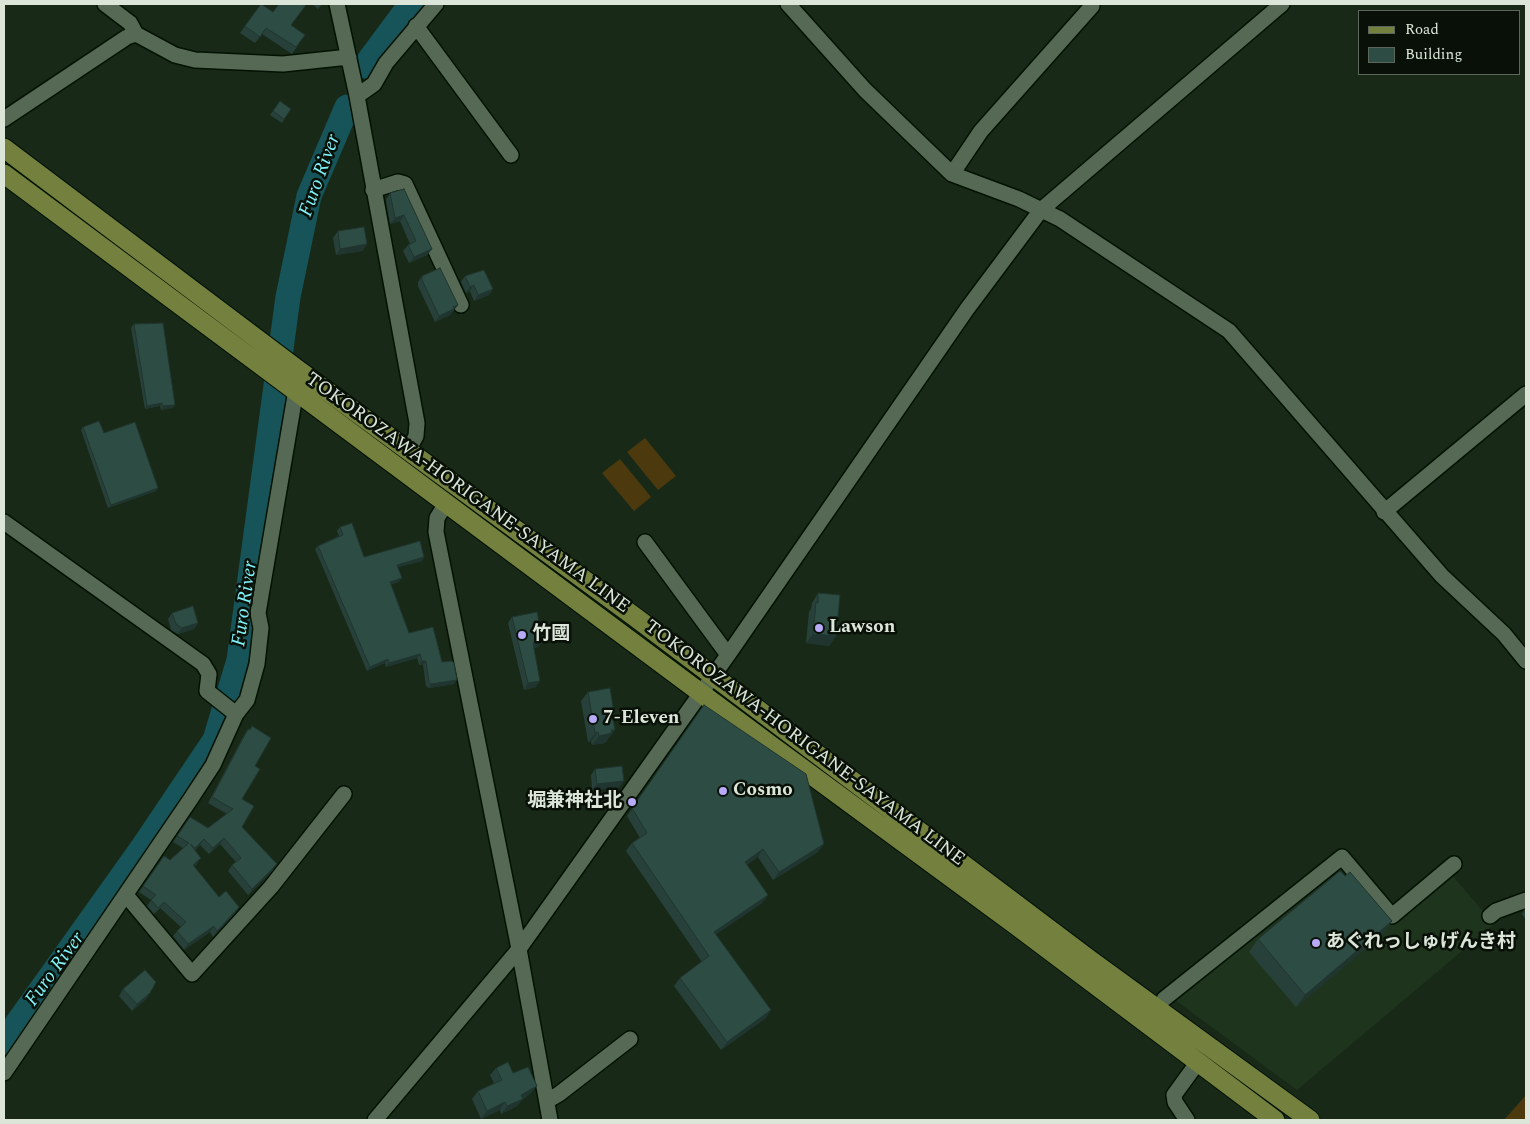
<!DOCTYPE html>
<meta charset="utf-8">
<style>
body{margin:0}
#map{position:relative;width:1530px;height:1124px;overflow:hidden;background:#182a17;font-family:Spectral,serif}
canvas{display:block}
.frame{position:absolute;inset:0;border:5px solid #dbe6d9;pointer-events:none}
.legend{position:absolute;left:1358px;top:10px;width:162px;height:65px;box-sizing:border-box;background:#091008;border:1px solid #5d665c;margin:0;padding:6px 9px;list-style:none;font-size:15px;color:#dbe6d9}
.legend li{display:flex;align-items:center;gap:10px;height:25px}
.legend b{width:25px;border:1px solid #5d665c}
</style>
<div id="map">
<canvas width="1530" height="1124"></canvas>
<div class="frame"></div>
<ul class="legend">
<li><b style="height:6px;background:#74803e"></b>Road</li>
<li><b style="height:14px;background:#2d4c43"></b>Building</li>
</ul>
</div>
<script>
const g = document.querySelector('canvas').getContext('2d');
g.lineJoin = 'round';
function fillPath(path, color) { g.fillStyle = color; g.fill(path, 'evenodd'); }
const shape = rows => new Path2D(rows.map(r => 'M' + r).join(''));
function trace(path, color, width, dash) { g.strokeStyle = color; g.lineWidth = width; g.lineCap = dash ? 'butt' : 'round'; g.setLineDash(dash || []); g.stroke(path); }
function write(font, color, halo, rows, align = 'center') {
  g.font = font + ' Spectral,"Noto Sans JP",serif'; g.lineWidth = 5; g.setLineDash([]); g.textBaseline = 'middle'; g.strokeStyle = halo; g.fillStyle = color; for (const [text, x, y, turn = 0] of rows) {
    g.save(); g.translate(x, y); g.rotate((+turn || 0) * Math.PI / 180); g.textAlign = isNaN(turn) ? turn : align; if (halo) g.strokeText(text, 0, 0); g.fillText(text, 0, 0); g.restore();
  }
}
fillPath(shape([
 [1339,864,1393,922,1451,874,1494,924,1297,1090,1171,997]
]), '#1e341c');
fillPath(shape([
 [645,438,676,476,658,490,627,452],
 [620,459,651,497,634,511,602,473],
 [1526,1095,1526,1120,1504,1120]
]), '#4c390e');
trace(shape([
 [365,66,411,4],
 [4,1042,143,847,215,740,239,660,288,297,309,196,347,107]
]), '#175459', 25);
const minor = shape([
 [105,4,130,23,136,34],
 [337,4,357,96],
 [788,4,865,90,952,174,1019,199,1060,219,1229,331,1442,576,1504,634,1526,661],
 [416,26,511,155],
 [4,119,127,37,136,34,175,55,195,60,283,64,349,57],
 [952,174,981,131,1092,6],
 [373,190,398,182,405,184,461,305],
 [408,451,416,436,417,423,357,96,374,84,386,63,436,4],
 [447,502,437,518,436,532,519,949,550,1120],
 [1384,512,1526,394],
 [4,522,203,664,209,674,207,691,236,714],
 [645,542,728,655],
 [126,895,192,974,271,887,344,794],
 [1490,916,1496,911,1526,900],
 [1164,999,1342,857,1392,916,1454,864],
 [4,1073,190,800,213,765,236,714,247,700,257,664,261,628,258,613,296,390],
 [547,1101,559,1094,630,1039],
 [375,1120,519,949,728,655,967,309,1041,210,1282,4],
 [1187,1120,1175,1102,1174,1095,1198,1062]
]);
const major = shape([
 [4,148,297,369,635,617,1089,959,1310,1120],
 [4,174,772,746,1017,926,1275,1120]
]);
trace(minor, '#031203', 18);
trace(major, '#031203', 21);
trace(minor, '#556954', 15);
trace(major, '#74803e', 19);
fillPath(shape([
 [261,4,305,35,292,54,262,34,255,43,240,33],
 [312,4,322,4,318,9],
 [280,101,291,109,282,123,270,115],
 [390,193,432,249,427,255,409,263,403,251,408,245,410,244,400,221,390,224,386,200],
 [338,231,367,244,362,251,336,255,333,238],
 [422,276,458,305,450,315,435,322,418,286,418,282],
 [465,276,493,289,489,295,474,301,470,291,466,293,461,282],
 [134,324,173,408,161,410,160,406,145,409,131,328],
 [83,427,104,433,158,488,156,491,108,508,81,430],
 [340,527,364,557,424,557,422,561,398,567,399,582,391,584,409,633,442,662,454,684,429,688,426,686,423,665,419,665,417,658,386,667,385,663,367,671,315,549,318,546,339,536,337,531],
 [818,593,836,636,829,646,806,643,809,612,811,609,812,603],
 [172,613,198,623,194,629,178,634,171,630,168,619],
 [512,617,538,647,534,648,536,687,524,690,508,623],
 [588,692,615,719,613,721,608,739,605,743,592,745,591,742,588,742,581,701],
 [704,705,818,852,773,880,758,857,747,864,768,895,762,903,716,934,766,1018,721,1050,674,986,680,978,702,962,626,851,632,843,640,838,627,816],
 [252,726,255,766,242,799,242,827,273,870,248,895,228,871,232,865,236,862,220,844,209,854,200,845,195,850,197,864,194,867,219,897,239,907,235,913,213,937,210,932,184,950,173,936,181,927,160,908,154,914,147,906,151,900,139,892,164,856,170,860,183,848,173,842,190,817,208,828,227,814,208,803,244,735,248,729,249,730],
 [595,769,619,788,592,790,591,775],
 [1345,876,1392,921,1383,934,1296,1007,1249,952,1258,939],
 [1526,907,1526,920,1522,914],
 [123,989,150,993,146,999,132,1011,119,996],
 [496,1068,513,1073,531,1093,523,1099,517,1106,501,1114,500,1110,481,1119,472,1099,478,1091,494,1083,490,1075]
]), '#27413a');
fillPath(shape([
 [404,215,400,221,390,224,395,218],
 [367,244,362,251,336,255,340,249],
 [432,249,427,255,409,263,414,257],
 [474,285,470,291,466,293,470,287],
 [493,289,489,295,474,301,478,295],
 [458,305,450,315,435,322,439,316],
 [162,403,160,406,145,409,147,406],
 [175,405,173,408,161,410,163,406],
 [158,488,156,491,108,508,111,505],
 [424,557,422,561,395,568,397,565],
 [402,578,399,582,388,586,390,582],
 [198,623,194,629,178,634,182,628],
 [813,634,836,636,829,646,806,643],
 [543,641,538,647,529,649,533,643],
 [420,654,417,658,386,667,389,663],
 [388,659,385,663,367,671,370,667],
 [422,661,426,661,423,665,419,665],
 [457,680,454,684,429,688,431,684],
 [540,681,536,687,524,690,528,683],
 [611,730,615,730,605,743,592,745,599,736],
 [598,732,591,742,588,742,595,733],
 [624,781,619,788,592,790,597,784],
 [224,838,220,844,209,854,213,848],
 [204,839,200,845,191,854,195,848],
 [824,844,818,852,773,880,779,872],
 [763,849,758,857,740,870,745,862],
 [201,858,197,864,189,871,193,865],
 [277,864,273,870,248,895,252,889],
 [768,895,762,903,708,940,714,932],
 [239,907,235,913,213,937,217,931],
 [1392,921,1383,934,1296,1007,1305,995],
 [214,926,210,932,184,950,188,944],
 [150,993,146,999,132,1011,137,1004],
 [771,1010,766,1018,721,1050,727,1042],
 [537,1086,531,1093,522,1099,523,1099,517,1106,501,1114,507,1106,521,1095],
 [505,1102,500,1110,481,1119,487,1111]
]), '#20352f');
const building = shape([
 [261,4,273,12,279,4,305,4,306,5,291,25,305,35,296,47,266,28,260,37,245,26,261,4],
 [280,101,291,109,284,119,273,111,280,101],
 [404,189,432,249,414,257,408,245,416,241,404,215,395,218,390,193,404,189],
 [364,227,367,244,340,249,338,231,364,227],
 [440,268,458,305,453,307,454,309,439,316,422,280,422,276,440,268],
 [484,270,493,289,478,295,474,285,470,287,465,276,484,270],
 [163,323,175,405,163,406,162,403,147,406,134,324,163,323],
 [99,421,104,433,135,422,158,488,111,505,83,427,99,421],
 [352,523,364,557,420,541,424,557,397,565,402,578,390,582,409,633,433,627,442,662,452,661,454,663,457,680,431,684,429,682,426,661,422,661,420,654,389,663,388,659,370,667,318,546,343,535,340,527,352,523],
 [818,593,840,595,836,636,813,634,816,602,818,603,818,593],
 [193,606,198,623,182,628,176,624,172,613,193,606],
 [537,612,543,641,533,643,540,681,528,683,512,617,537,612],
 [610,688,615,719,613,719,615,730,611,730,612,733,599,736,598,732,595,733,588,692,610,688],
 [704,705,806,774,824,844,779,872,763,849,745,862,768,895,714,932,771,1010,727,1042,680,978,709,956,632,843,647,833,632,808,704,705],
 [252,726,271,738,255,766,260,769,242,799,254,806,242,827,277,864,252,889,232,865,241,858,224,838,213,848,204,839,195,848,190,844,201,858,193,865,219,897,226,891,239,907,217,931,214,926,188,944,177,931,186,922,164,902,158,908,151,900,156,895,143,886,164,856,170,860,189,843,177,836,190,817,208,828,233,809,212,797,248,729,250,730,252,726],
 [622,766,624,781,597,784,595,769,622,766],
 [1340,871,1345,876,1350,872,1392,921,1305,995,1258,939,1340,871],
 [145,970,156,982,150,993,137,1004,123,989,145,970],
 [508,1062,513,1073,528,1067,537,1086,521,1095,523,1099,507,1106,505,1102,487,1111,478,1091,502,1080,496,1068,508,1062]
]);
fillPath(building, '#2d4c43');
trace(building, '#20352f', 1);
for (const [x, y, r, color] of [
 [819,628,5,"#b7abf8"],
 [522,635,5,"#b7abf8"],
 [593,719,5,"#b7abf8"],
 [723,791,5,"#b7abf8"],
 [632,802,5,"#b7abf8"],
 [1316,943,5,"#b7abf8"]
]) { const dot = new Path2D(); dot.arc(x, y, r, 0, 2 * Math.PI); g.fillStyle = color; g.fill(dot); trace(dot, '#091008', 2); }
write('19px', '#dbe6d9', '#091008', [
 ["TOKOROZAWA-HORIGANE-SAYAMA LINE",467,494,36],
 ["TOKOROZAWA-HORIGANE-SAYAMA LINE",804,744,37]
]);
write('bold 19px', '#dbe6d9', '#091008', [
 ["Lawson",829,628],
 ["竹國",532,635],
 ["7-Eleven",603,719],
 ["Cosmo",733,791],
 ["堀兼神社北",622,802,"right"],
 ["あぐれっしゅげんき村",1326,943]
], 'left');
write('italic 20px', '#7ff2fa', '#091008', [
 ["Furo River",321,176,-70],
 ["Furo River",246,604,-82],
 ["Furo River",56,970,-54]
]);
</script>
